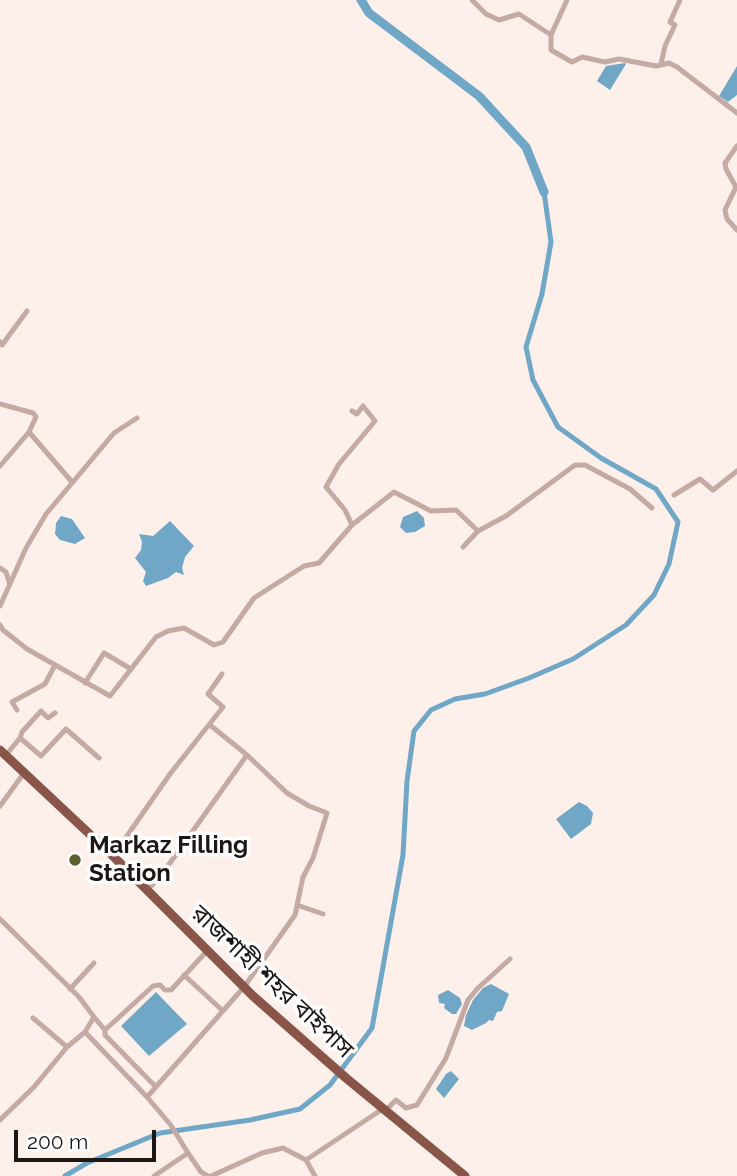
<!DOCTYPE html>
<meta charset="utf-8">
<style>
body{margin:0}
#map{position:relative;width:737px;height:1176px;overflow:hidden;background:#fdf0eb;font-family:Raleway,sans-serif}
canvas{display:block}
.scale{position:absolute;left:14px;top:1130px;width:142px;height:32px;box-sizing:border-box;border:4px solid #1c1614;border-top:0;padding-left:9px;font-size:21px;line-height:24px;white-space:nowrap;color:#1c1614;-webkit-text-stroke:5px #fff;paint-order:stroke}
</style>
<div id="map">
<canvas width="737" height="1176"></canvas>
<div class="scale">200 m</div>
</div>
<script>
const g = document.querySelector('canvas').getContext('2d');
g.lineJoin = 'round';
function fillPath(path, color) { g.fillStyle = color; g.fill(path, 'evenodd'); }
const shape = rows => new Path2D(rows.map(r => 'M' + r).join(''));
function trace(path, color, width, dash) { g.strokeStyle = color; g.lineWidth = width; g.lineCap = dash ? 'butt' : 'round'; g.setLineDash(dash || []); g.stroke(path); }
function write(font, color, halo, rows, align = 'center') {
  g.font = font + ' Raleway,"Noto Sans Bengali",sans-serif'; g.lineWidth = 7; g.setLineDash([]); g.textBaseline = 'middle'; g.strokeStyle = halo; g.fillStyle = color; for (const [text, x, y, turn = 0] of rows) {
    g.save(); g.translate(x, y); g.rotate((+turn || 0) * Math.PI / 180); g.textAlign = isNaN(turn) ? turn : align; if (halo) g.strokeText(text, 0, 0); g.fillText(text, 0, 0); g.restore();
  }
}
fillPath(shape([
 [625,63,626,64,610,90,597,81,606,66],
 [737,66,737,95,728,102,719,96],
 [417,511,424,518,425,526,415,532,406,533,400,527,403,517],
 [61,516,72,519,85,538,75,544,60,540,55,534,56,523],
 [170,521,194,546,185,557,182,568,184,575,176,572,168,578,146,586,143,581,146,572,135,558,141,550,142,542,139,534,153,536],
 [579,802,587,806,593,813,591,824,571,839,556,819],
 [491,984,509,994,502,1011,497,1012,493,1021,489,1020,486,1023,472,1030,464,1026,466,1015,473,1000,483,988],
 [448,990,460,998,462,1004,456,1014,452,1014,444,1008,445,1004,439,1003,438,995],
 [156,992,187,1024,149,1056,121,1026],
 [451,1071,459,1079,444,1098,436,1089,446,1074]
]), '#71a7c6');
trace(shape([
 [65,1176,87,1163,160,1133,250,1120,300,1109,330,1085,372,1028,403,855,407,781,414,731,431,710,455,699,485,694,529,678,573,659,626,625,654,595,669,564,678,522,656,489,601,458,558,427,533,380,526,347,542,294,551,242,544,192]
]), '#71a7c6', 5);
trace(shape([
 [361,0,369,13,479,96,526,147,544,192]
]), '#71a7c6', 9);
trace(shape([
 [472,0,486,14,499,20,519,14,551,35,551,50,572,62,582,57,605,62,619,59,656,66,669,63,677,67,737,113],
 [551,35,567,0],
 [661,64,665,46,675,25,670,22,680,0],
 [737,146,725,163,726,169,736,187,725,210,727,219,737,230],
 [0,342,2,345,27,311],
 [0,404,33,413,36,417,29,432,72,482],
 [0,466,29,432],
 [674,495,700,479,713,490,737,471],
 [352,525,345,510,326,487,339,464,375,421,363,406,357,414,352,411],
 [463,547,478,531],
 [0,568,6,572,9,582],
 [0,606,26,548,46,514,114,433,137,418],
 [0,625,3,630,27,649,110,696,156,637,168,631,184,628,214,645,223,642,254,598,304,566,319,563,352,525,394,492,431,511,456,510,478,531,506,516,575,465,585,465,630,489,652,508],
 [85,683,104,653,131,669],
 [17,710,12,702,45,684,55,665],
 [210,725,247,755],
 [20,738,22,732,41,711,48,718,55,713],
 [6,755,20,738,41,756,66,729,99,758],
 [0,806,24,773],
 [113,856,170,774,223,707,208,694,222,674],
 [297,905,323,914],
 [0,919,79,997,94,1017,85,1032,67,1047,34,1087,0,1120],
 [184,975,223,1011],
 [70,989,94,963],
 [94,1017,105,1030,105,1035,156,1087],
 [33,1018,67,1047],
 [105,1030,153,986,160,985,165,990,171,990,207,951],
 [85,1032,147,1097,244,987,295,915,303,877,313,858,327,813,309,806,287,793,247,755,160,877,147,890],
 [147,1097,170,1124,188,1153],
 [386,1110,396,1100,406,1108,417,1105,446,1058,468,1000,478,988,510,959],
 [306,1160,315,1176],
 [154,1176,188,1153,201,1172,208,1176],
 [211,1176,262,1153,283,1148,306,1160,384,1108]
]), '#c4aaa3', 5);
trace(shape([
 [0,750,113,856,253,996,346,1078,465,1176]
]), '#8a5549', 9);
for (const [x, y, r, color] of [
 [75,860,7,"#5b602d"]
]) { const dot = new Path2D(); dot.arc(x, y, r, 0, 2 * Math.PI); g.fillStyle = color; g.fill(dot); trace(dot, '#fff', 2.5); }
write('bold 24px', '#1c1614', '#fff', [
 ["Markaz Filling",89,846],
 ["Station",89,874]
], 'left');
write('24px', '#1c1614', '#fff', [
 ["রাজশাহী শহর বাইপাস",272,982,43]
]);
</script>
